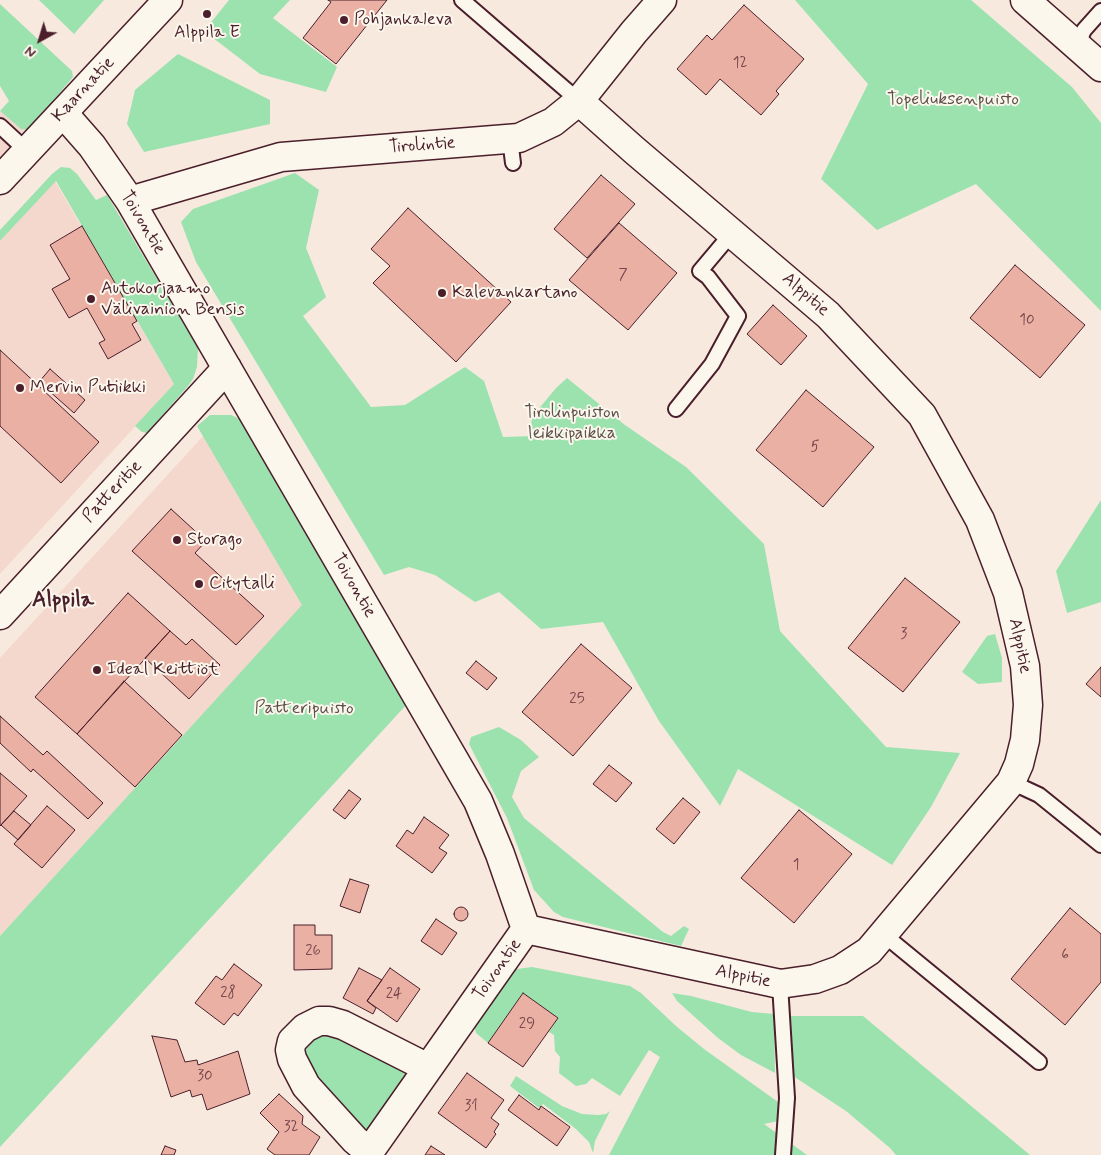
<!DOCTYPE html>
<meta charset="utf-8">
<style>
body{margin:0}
#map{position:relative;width:1101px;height:1155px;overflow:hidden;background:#f8e9de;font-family:Mynerve,sans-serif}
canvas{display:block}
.north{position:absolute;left:15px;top:15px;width:50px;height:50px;-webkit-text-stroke:4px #fbf7ec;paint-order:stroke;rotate:219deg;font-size:14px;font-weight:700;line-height:20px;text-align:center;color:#4a1f2b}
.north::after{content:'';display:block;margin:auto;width:18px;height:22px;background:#4a1f2b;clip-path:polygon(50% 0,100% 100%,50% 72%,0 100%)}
</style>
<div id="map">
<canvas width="1101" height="1155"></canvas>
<div class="north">N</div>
</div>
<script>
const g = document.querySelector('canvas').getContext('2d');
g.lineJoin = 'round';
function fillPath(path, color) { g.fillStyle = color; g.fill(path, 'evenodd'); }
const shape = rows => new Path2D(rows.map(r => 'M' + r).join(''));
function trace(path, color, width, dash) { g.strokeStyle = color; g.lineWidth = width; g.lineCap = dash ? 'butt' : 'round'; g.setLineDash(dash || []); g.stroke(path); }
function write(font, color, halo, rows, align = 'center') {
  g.font = font + ' Mynerve,sans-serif'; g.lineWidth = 4; g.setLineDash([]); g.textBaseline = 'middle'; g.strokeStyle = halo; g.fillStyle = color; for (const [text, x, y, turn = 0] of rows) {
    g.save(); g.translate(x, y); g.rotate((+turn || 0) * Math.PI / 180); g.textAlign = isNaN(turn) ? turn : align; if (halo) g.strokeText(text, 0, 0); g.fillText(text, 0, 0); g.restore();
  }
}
fillPath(shape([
 [0,111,21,129,28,130,0,160],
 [55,181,174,384,0,574,0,241],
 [204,435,303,605,0,936,0,658]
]), '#f4d8cd');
fillPath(shape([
 [39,0,104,0,74,34],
 [229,0,290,0,273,18,337,67,326,92,260,74,204,31],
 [795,0,971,0,1072,87,1101,123,1101,311,976,184,877,230,821,179,868,84],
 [0,4,72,71,73,77,28,130,21,129,0,111,9,101,0,86],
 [178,54,270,100,270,124,144,152,127,124,135,90],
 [61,167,70,168,77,174,96,200,107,195,198,348,197,367,193,379,188,386,147,433,142,432,135,426,174,384,56,181,0,241,0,230,52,174],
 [295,173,319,190,306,248,326,297,303,316,371,407,405,405,465,367,484,381,503,437,534,436,531,427,532,417,556,388,567,378,625,425,686,467,764,544,780,631,886,747,960,753,931,807,892,865,738,769,720,806,659,721,603,622,541,629,499,592,475,602,435,575,409,567,384,575,196,262,181,222,193,209],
 [210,415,231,415,240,419,408,703,0,1147,0,936,302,605,197,426],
 [1101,500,1101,602,1067,613,1056,571],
 [995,634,1002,658,1002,682,978,684,962,672,987,636],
 [499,727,521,740,539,757,521,771,512,797,524,818,663,932,671,936,684,926,689,929,681,946,563,917,554,912,534,890,507,818,469,744,471,737],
 [532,967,630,986,641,993,676,1026,704,1049,778,1102,778,1121,764,1124,807,1155,609,1155,660,1057,649,1050,620,1096,592,1078,586,1084,576,1086,559,1073,560,1057,555,1051,554,1035,549,1032,558,1018,523,993,488,1043,476,1033,474,1025,509,974,517,969],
 [672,993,691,996,752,1012,774,1014,775,1073,741,1055,718,1038,677,1001],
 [791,1016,863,1016,1030,1155,896,1155,890,1148,846,1111,793,1076],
 [328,1031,412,1070,369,1135,311,1082,301,1046],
 [516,1076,562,1106,582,1114,598,1115,606,1114,610,1111,595,1141,593,1153,589,1142,576,1129,543,1104,539,1108,510,1086]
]), '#9be2af');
const building = shape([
 [328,0,387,0,336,64,303,38,331,2,328,0],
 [744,5,804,59,776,91,779,94,761,115,720,79,706,95,677,69,707,35,712,40,744,5],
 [601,175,635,204,587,258,554,229,601,175],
 [408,208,511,302,456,362,373,283,390,266,371,249,408,208],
 [619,223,677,273,628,330,569,280,619,223],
 [82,226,137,321,132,324,141,340,108,359,99,343,105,340,87,308,69,318,52,289,70,279,50,245,82,226],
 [1015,265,1085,325,1040,378,970,318,1015,265],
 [773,305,807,336,781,365,747,334,773,305],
 [0,350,99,442,61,483,0,426,0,350],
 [50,369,85,400,74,413,39,382,50,369],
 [806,390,874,447,823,507,756,450,806,390],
 [171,509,206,541,195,553,264,616,236,645,132,551,171,509],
 [905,578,960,622,903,692,848,648,905,578],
 [128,593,170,631,77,734,35,697,128,593],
 [170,631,186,645,192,639,220,665,189,699,145,658,170,631],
 [581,644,632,688,573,756,522,712,581,644],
 [476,661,497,678,487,690,466,673,476,661],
 [1101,667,1101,697,1086,684,1101,667],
 [124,681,182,735,135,787,77,734,124,681],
 [0,716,43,755,47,751,103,803,88,819,33,769,31,772,0,743,0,716],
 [609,765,632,783,616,802,593,784,609,765],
 [0,773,27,796,0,826,0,773],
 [349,790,361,799,345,819,333,810,349,790],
 [683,798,700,812,674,844,656,829,683,798],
 [47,806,75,830,42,868,14,844,47,806],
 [799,810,852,854,794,923,741,878,799,810],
 [14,811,31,825,18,840,1,825,14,811],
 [424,817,449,835,439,848,447,853,432,873,396,846,407,830,413,834,424,817],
 [350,879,369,885,360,913,340,906,350,879],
 '454 914a7 7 0 1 1 14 0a7 7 0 1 1-14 0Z',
 [1070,908,1101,934,1101,982,1065,1025,1011,979,1070,908],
 [436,919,457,933,442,955,421,941,436,919],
 [294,925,315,925,315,935,332,935,332,969,294,970,294,925],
 [234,964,262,985,238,1016,234,1013,224,1025,195,1003,216,976,222,980,234,964],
 [359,968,382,980,367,1001,376,1008,373,1014,343,998,359,968],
 [390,968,420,989,397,1022,367,1001,390,968],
 [523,993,558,1018,523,1067,488,1043,523,993],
 [152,1036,177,1040,185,1062,197,1060,198,1065,238,1051,250,1094,207,1110,202,1094,192,1097,190,1090,171,1097,152,1036],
 [467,1073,504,1100,491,1118,499,1124,494,1132,496,1134,486,1148,438,1113,467,1073],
 [279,1094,303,1116,302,1124,320,1137,309,1155,275,1155,267,1149,279,1132,260,1113,279,1094],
 [519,1095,539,1110,541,1106,570,1127,557,1146,508,1110,519,1095],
 [165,1146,176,1150,174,1155,161,1155,165,1146],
 [431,1146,445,1155,425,1155,431,1146]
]);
fillPath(building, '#eab0a4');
trace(building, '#4a1f2b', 1);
const service = shape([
 [462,0,579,101],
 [1077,46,1084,30,1101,11],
 [0,126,27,151],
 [510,139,513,163],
 [676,409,712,364,738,316,708,277,700,271,732,233],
 [1011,782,1039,795,1101,845],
 [883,934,1039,1062],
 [780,984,787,1098,783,1155]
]);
const minor = shape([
 [1025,0,1101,67],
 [63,113,92,146,130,201,478,801,500,854,526,929],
 [130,201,281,157,519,138,553,122,579,101,634,32,662,0],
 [0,615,227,368],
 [526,929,780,984,815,979,840,970,869,951,1011,782,1019,764,1025,740,1028,705,1025,666,1008,593,980,520,922,415,828,315,634,150,579,101],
 [369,1152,355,1140,306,1086,292,1059,290,1050,292,1041,305,1028,319,1021,329,1021,343,1025,428,1068],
 [367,1155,526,929]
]);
const tertiary = shape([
 [0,180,168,0]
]);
trace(service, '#4a1f2b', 18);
trace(minor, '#4a1f2b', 31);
trace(tertiary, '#4a1f2b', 31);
trace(service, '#fbf7ec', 14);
trace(minor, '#fbf7ec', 28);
trace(tertiary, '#fbf7ec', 28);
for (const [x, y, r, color] of [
 [207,14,5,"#4a1f2b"],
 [344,20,5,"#4a1f2b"],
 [442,293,5,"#4a1f2b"],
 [91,299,5,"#4a1f2b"],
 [20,388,5,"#4a1f2b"],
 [177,540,5,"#4a1f2b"],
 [199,584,5,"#4a1f2b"],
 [97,670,5,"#4a1f2b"]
]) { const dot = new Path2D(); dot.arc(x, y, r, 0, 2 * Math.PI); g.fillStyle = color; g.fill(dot); trace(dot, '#fbf7ec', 2); }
write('15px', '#724349', null, [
 ["12",740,64],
 ["7",623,276],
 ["10",1027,321],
 ["5",815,448],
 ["3",904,635],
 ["25",577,700],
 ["1",796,866],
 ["26",313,952],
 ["6",1065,956],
 ["28",228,994],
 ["24",394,995],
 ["29",527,1025],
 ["30",205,1077],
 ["31",471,1107],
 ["32",291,1128]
]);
write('18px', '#4a1f2b', '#fbf7ec', [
 ["Pohjankaleva",354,20],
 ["Alppila E",207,33,"center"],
 ["Autokorjaamo",101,289],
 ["Välivainion Bensis",101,310],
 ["Kalevankartano",452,293],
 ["Mervin Putiikki",30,388],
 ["Storago",187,540],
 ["Citytalli",209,584],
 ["Ideal Keittiöt",107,670]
], 'left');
write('18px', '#4a1f2b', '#fbf7ec', [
 ["Kaarnatie",84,90,-47],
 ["Tirolintie",422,146,-4],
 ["Toivontie",142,223,59],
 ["Alppitie",805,295,41],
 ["Patteritie",113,492,-47],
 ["Toivontie",353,586,60],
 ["Alppitie",1019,646,78],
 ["Toivontie",498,970,-55],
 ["Alppitie",743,977,12]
]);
write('18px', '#5e504c', '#fbf7ec', [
 ["Topeliuksenpuisto",953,100],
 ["Tirolinpuiston",572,413],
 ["leikkipaikka",572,434],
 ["Patteripuisto",304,709]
]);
write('bold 22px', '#4a1f2b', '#fbf7ec', [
 ["Alppila",63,601]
]);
</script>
